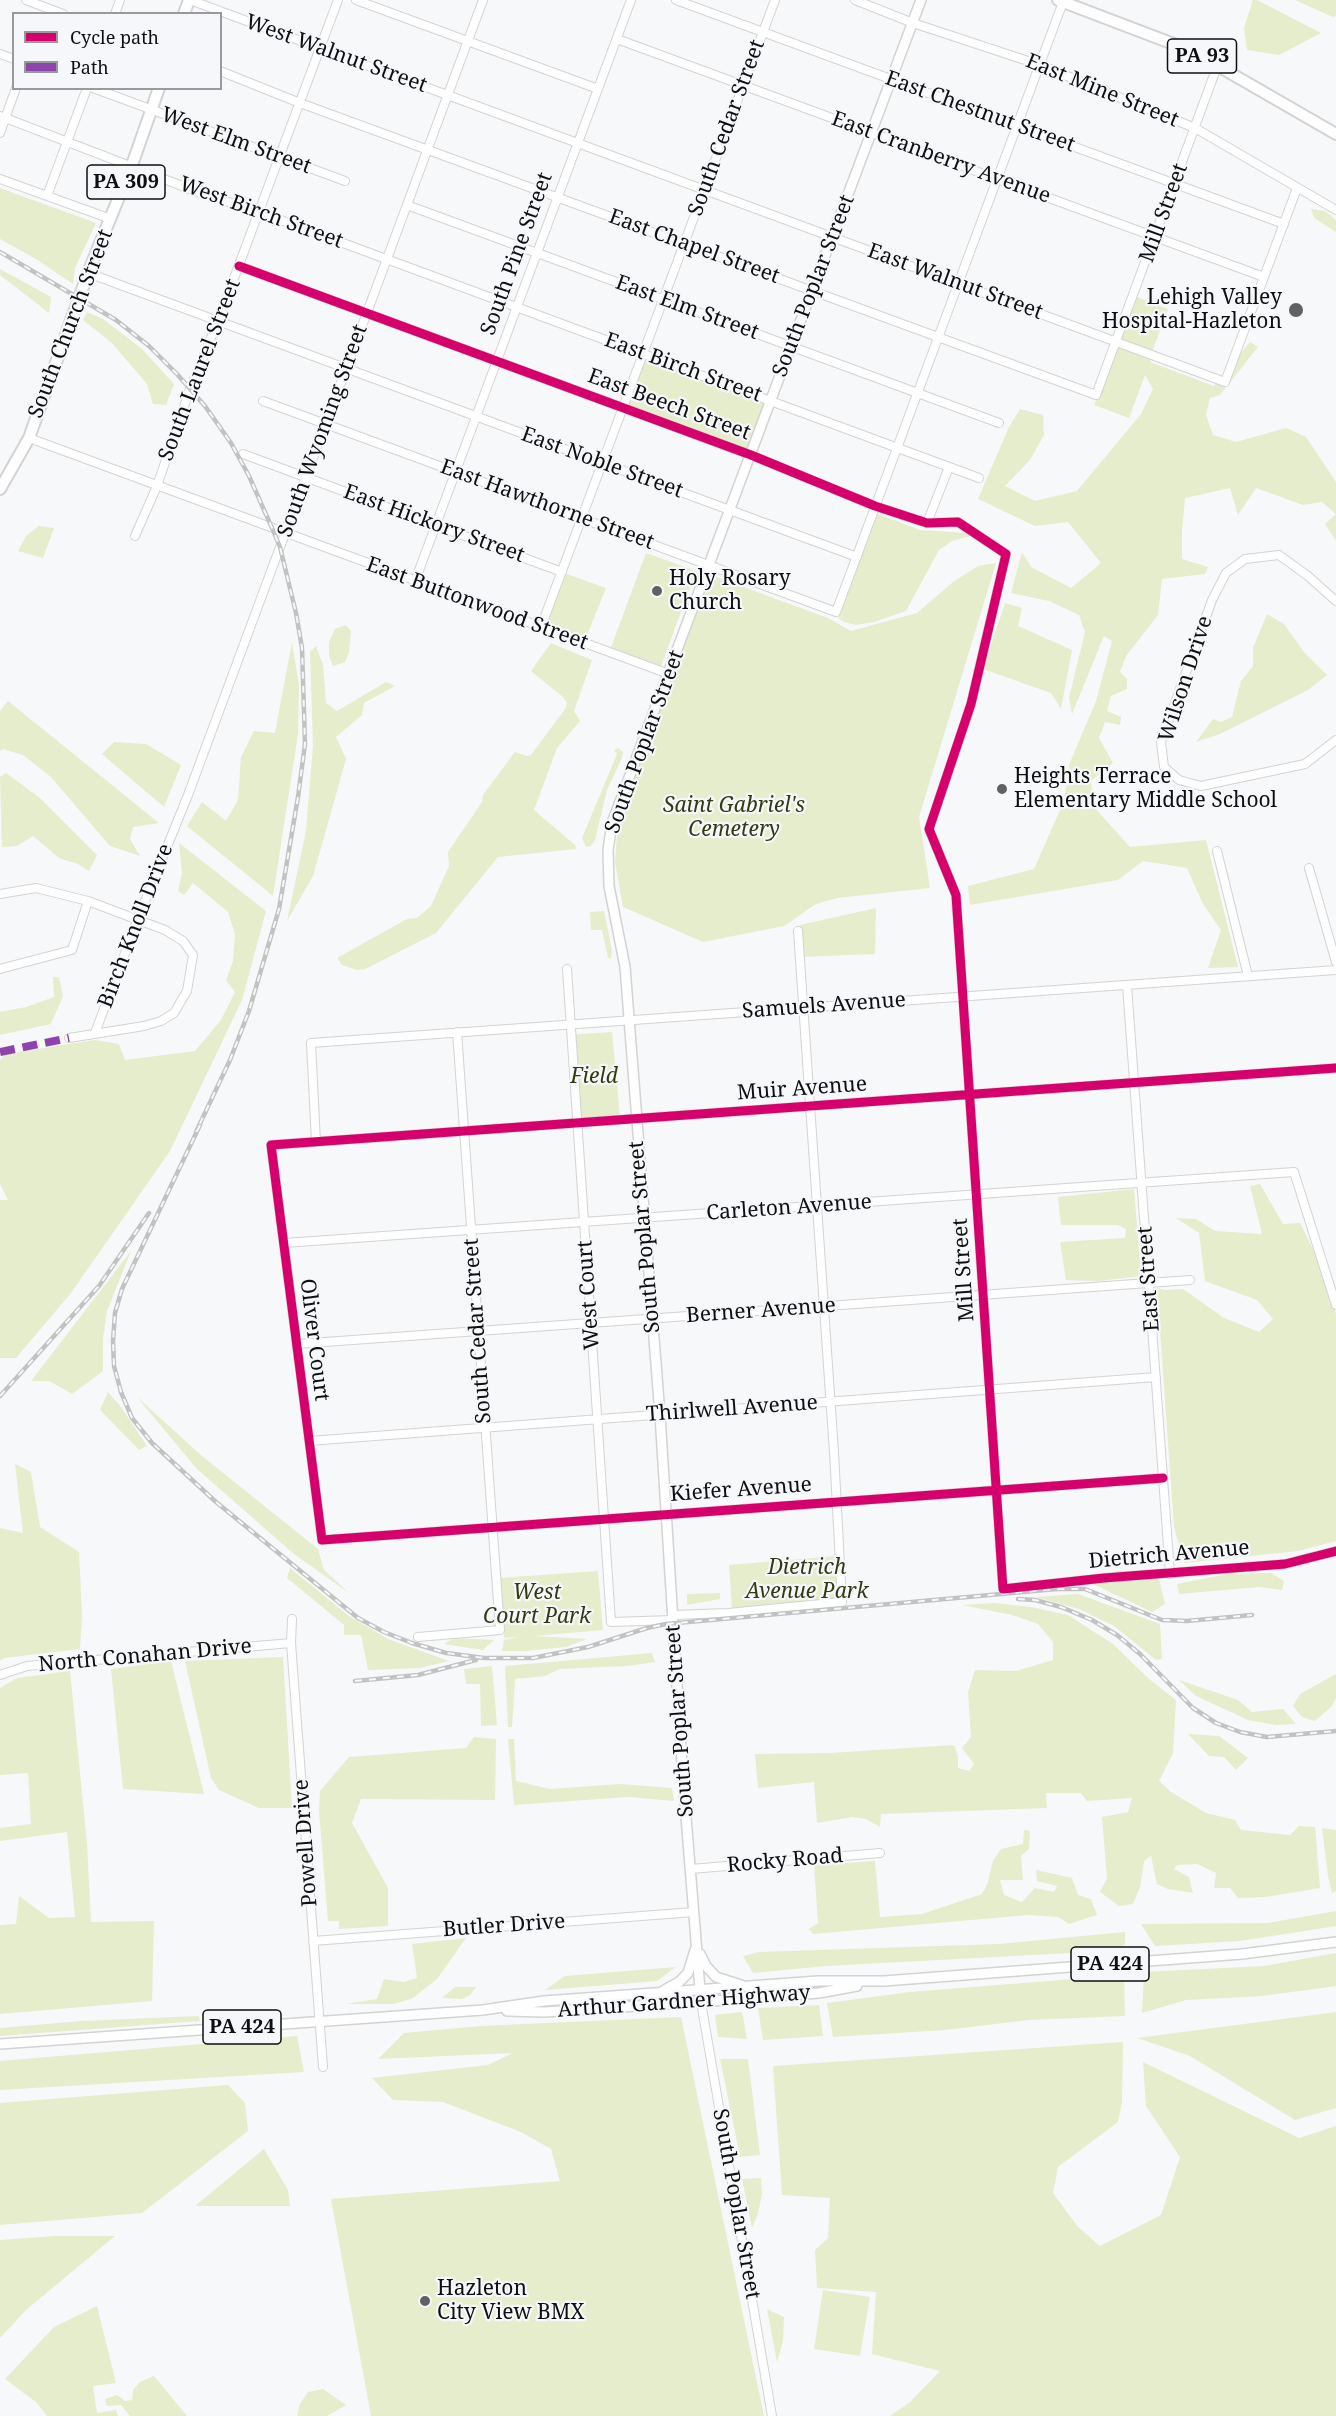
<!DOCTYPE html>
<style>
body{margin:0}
#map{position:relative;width:1336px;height:2416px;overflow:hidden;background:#f7f8f9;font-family:"Noto Serif",serif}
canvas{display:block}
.legend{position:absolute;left:12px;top:12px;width:210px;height:78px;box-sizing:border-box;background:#f6f7fa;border:2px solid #999a9c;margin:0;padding:8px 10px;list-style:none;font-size:18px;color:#0e0f10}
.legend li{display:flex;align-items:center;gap:12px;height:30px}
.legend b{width:30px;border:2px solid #999a9c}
</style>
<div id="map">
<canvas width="1336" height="2416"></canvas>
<ul class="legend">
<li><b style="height:8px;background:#d6006c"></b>Cycle path</li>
<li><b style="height:8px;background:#8e44ad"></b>Path</li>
</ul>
</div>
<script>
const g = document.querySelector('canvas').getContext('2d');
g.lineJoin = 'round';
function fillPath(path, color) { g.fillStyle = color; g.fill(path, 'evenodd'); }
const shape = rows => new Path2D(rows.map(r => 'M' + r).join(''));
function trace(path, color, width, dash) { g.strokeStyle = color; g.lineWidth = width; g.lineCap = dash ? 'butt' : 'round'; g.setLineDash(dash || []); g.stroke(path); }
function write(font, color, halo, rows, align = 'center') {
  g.font = font + ' "Noto Serif",serif'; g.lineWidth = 4.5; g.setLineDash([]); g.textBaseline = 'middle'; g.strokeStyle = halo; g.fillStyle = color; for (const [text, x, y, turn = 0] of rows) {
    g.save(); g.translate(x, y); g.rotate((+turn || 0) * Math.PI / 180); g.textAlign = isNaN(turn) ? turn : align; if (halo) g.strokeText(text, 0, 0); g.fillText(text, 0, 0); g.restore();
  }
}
fillPath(shape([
 [1253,0,1257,0,1321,33,1279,55,1247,50,1244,28],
 [1295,0,1336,0,1336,16,1333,17],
 [0,188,96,223,75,268,73,284,36,259,0,239],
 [1311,209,1325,211,1336,220,1336,232,1314,218],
 [0,269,51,297,49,313,0,275],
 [1137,297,1168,309,1152,352,1120,339],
 [87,312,103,319,142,349,174,384,166,405,153,404,147,384,112,343,83,320],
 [1250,342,1258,347,1220,395,1210,398,1206,415,1213,435,1236,442,1286,428,1306,437,1336,482,1336,541,1325,524,1336,514,1322,502,1303,505,1256,488,1238,515,1230,488,1185,498,1182,531,1182,559,1208,567,1205,574,1162,579,1158,615,1126,656,1120,672,1127,679,1127,689,1111,696,1107,711,1121,717,1120,725,1105,722,1099,738,1113,763,1091,781,1094,807,1130,847,1206,840,1238,967,1208,968,1221,930,1203,904,1187,868,1143,861,1118,880,970,905,968,886,1034,869,1064,801,1069,765,1096,701,1112,641,1104,636,1072,714,1069,698,1085,632,1079,615,1049,601,1011,593,1022,552,1031,567,1071,588,1101,563,1068,522,1035,526,978,499,1009,427,1020,409,1043,415,1044,435,1030,460,1005,486,1035,501,1077,491,1141,414,1153,389,1145,375,1129,418,1094,405,1118,347,1151,358,1150,362,1214,386],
 [645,360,765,404,746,450,628,406],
 [876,513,920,530,968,533,970,536,952,541,939,550,906,611,874,622,856,625,844,622,838,618],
 [39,526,54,528,43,558,18,551,26,536],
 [646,553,696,571,660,669,610,650],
 [996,563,919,817,930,888,837,898,816,904,784,926,703,942,623,907,615,862,618,820,711,575,828,618,851,631,917,613,953,582,978,566],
 [564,573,606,588,585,640,545,626],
 [1005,603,1022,608,1018,626,1072,650,1061,709,1051,693,983,669],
 [1267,614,1284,624,1304,652,1327,675,1308,690,1220,734,1196,742,1213,719,1221,722,1232,717,1241,681,1253,666,1253,648],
 [346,625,351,631,349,652,345,662,333,666,329,656,329,642,335,629],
 [292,642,299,686,298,734,273,896,187,826,202,802,226,821,238,800,241,757,254,731,275,733],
 [551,643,592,660,574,711,580,721,557,748,534,810,575,845,576,849,498,857,436,933,365,969,357,970,342,965,337,958,407,919,417,918,431,906,449,866,448,852,482,802,483,795,515,752,527,756,531,755,565,709,567,703,563,697,531,671],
 [316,646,323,665,326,703,337,711,386,682,395,686,364,703,362,715,336,737,346,759,313,876,287,921,306,831,313,746,310,652],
 [8,701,159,823,133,827,130,839,140,856,110,846,51,777,23,755,3,749,0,751,0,711],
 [114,742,146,744,181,765,164,807,102,754],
 [618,748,623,752,622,758,607,790,595,840,591,846,586,847,582,838,617,754,614,750],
 [6,773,40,798,97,855,89,871,78,864,59,858,33,836,17,846,2,847,0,777],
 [179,843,266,911,242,1000,170,1151,71,1293,16,1358,0,1358,0,1200,8,1200,0,1184,0,1060,5,1054,95,1040,119,1044,125,1060,195,1051,221,1020,235,992,226,980,233,961,235,934,228,912,193,883,184,895,178,891,182,873],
 [876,908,875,954,800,957,800,925],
 [604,911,612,950,611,959,608,958,602,930,591,930,590,912],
 [53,977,59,977,63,996,51,1024,0,1035,0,1012,26,1007,54,997],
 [612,1032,620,1118,574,1122,568,1035],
 [1260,1184,1283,1224,1300,1223,1313,1249,1336,1314,1336,1541,1298,1551,1184,1563,1174,1527,1157,1288,1165,1290,1183,1289,1224,1318,1259,1332,1273,1319,1257,1300,1205,1281,1199,1233,1176,1218,1196,1219,1215,1231,1262,1234,1250,1186],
 [1134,1189,1141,1276,1099,1281,1066,1280,1060,1242,1125,1238,1126,1229,1118,1225,1061,1225,1058,1197],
 [131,1251,107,1311,103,1338,103,1371,72,1394,49,1381,31,1381],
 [108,1392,121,1407,147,1446,139,1450,100,1410],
 [137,1397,202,1456,318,1549,324,1570,349,1593,294,1554,197,1469],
 [15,1464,31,1472,40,1527,79,1552,82,1615,80,1649,4,1658,0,1661,0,1528,23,1533],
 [836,1556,840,1600,732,1608,729,1565],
 [290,1568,349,1616,388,1639,449,1661,420,1668,368,1670,361,1635,344,1635,344,1625,287,1578],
 [598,1571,603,1630,534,1636,587,1639,566,1647,524,1651,502,1651,504,1640,518,1637,504,1638,499,1578],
 [1271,1573,1284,1581,1282,1590,1259,1587,1179,1594,1177,1584,1227,1574],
 [1159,1579,1165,1604,1152,1612,1091,1583],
 [720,1593,720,1599,687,1605,687,1594],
 [1078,1594,1160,1624,1162,1659,1156,1660,1114,1626,1079,1609,1036,1597],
 [994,1603,1031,1607,1068,1615,1113,1644,1149,1679,1176,1700,1173,1753,1159,1781,1171,1792,1206,1813,1235,1820,1241,1830,1290,1835,1299,1826,1315,1827,1320,1888,1266,1897,1238,1898,1230,1888,1214,1888,1216,1873,1197,1864,1177,1865,1174,1869,1189,1877,1193,1893,1168,1889,1157,1884,1151,1856,1144,1861,1140,1887,1133,1904,1119,1906,1100,1892,1107,1878,1102,1817,1128,1812,1132,1798,1087,1801,1081,1793,1046,1793,1047,1808,881,1814,880,1827,866,1819,852,1817,817,1823,814,1782,758,1788,755,1754,830,1753,954,1745,958,1756,958,1768,969,1771,974,1764,962,1748,971,1737,968,1692,975,1670,1016,1671,1053,1660,1053,1642,1038,1624,1012,1615,962,1605],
 [454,1638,494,1640,483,1650,444,1644],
 [652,1653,655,1662,627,1666,560,1669,545,1676,515,1679,512,1727,508,1727,505,1666],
 [283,1657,292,1808,259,1808,219,1790,211,1778,185,1661],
 [171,1661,204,1794,123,1789,111,1669],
 [492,1666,497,1725,481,1726,480,1684,466,1684,464,1669],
 [70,1671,87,1844,91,1922,154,1921,152,2001,0,2014,0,1925,16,1924,19,1896,49,1918,75,1917,67,1832,0,1841,0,1828,31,1824,28,1773,0,1775,0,1688,17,1678],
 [1336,1674,1336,1698,1332,1706,1315,1721,1302,1717,1293,1706,1300,1694],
 [1179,1680,1238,1700,1252,1712,1283,1709,1296,1724,1276,1725,1248,1720,1196,1696],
 [1188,1734,1219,1736,1248,1758,1236,1770,1224,1757,1209,1756],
 [474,1737,496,1739,495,1800,361,1799,352,1823,388,1888,388,1926,339,1929,339,1921,328,1921,319,1811,320,1791,349,1757,466,1748],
 [508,1739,514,1739,516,1781,550,1789,620,1784,672,1788,674,1801,628,1797,514,1805],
 [1322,1828,1336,1830,1336,1891,1332,1893,1328,1876],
 [1024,1830,1030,1831,1029,1849,1021,1856,1023,1880,1000,1880,1004,1895,1022,1902,1035,1888,1054,1892,1057,1886,1037,1881,1036,1870,1072,1878,1078,1895,1091,1899,1097,1915,1069,1924,1058,1917,1028,1915,813,1934,809,1929,818,1923,814,1865,875,1861,880,1917,922,1914,982,1894,987,1885,993,1861,1001,1849,1023,1844],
 [1336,1911,1336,1926,1240,1941,1155,1946,1141,1924,1268,1923],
 [1125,1932,1125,1945,1107,1951,826,1966,753,1973,743,1956,759,1952,999,1944],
 [466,1938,437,1979,413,1998,394,2004,346,2004,377,1999,384,1979,404,1982,417,1978,412,1944],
 [1336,1953,1336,1986,1262,1996,1186,2000,1142,2013,1144,1972,1264,1966],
 [676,1967,657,1981,545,1990,565,1976],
 [1124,1975,1125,2016,1029,2020,945,2030,833,2037,827,2003,910,1992],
 [455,1987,476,1987,470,1995,462,1999,442,1998],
 [819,2005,823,2036,763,2040,758,2008],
 [742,2012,747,2039,718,2037,715,2015],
 [1336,2012,1336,2108,1295,2120,1190,2056,1137,2038],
 [199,2016,200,2021,0,2036,0,2028,81,2021],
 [681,2017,764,2416,371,2416,331,2199,560,2181,551,2149,521,2132,443,2102,393,2100,372,2078,488,2065,513,2053,378,2059,404,2033,480,2026],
 [297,2036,304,2072,0,2090,0,2061],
 [1123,2042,1122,2102,1118,2122,1058,2167,1053,2193,1078,2227,1100,2246,1161,2215,1180,2157,1146,2106,1143,2062,1299,2138,1336,2126,1336,2416,890,2416,910,2402,940,2371,872,2354,876,2292,817,2288,815,2250,828,2238,830,2198,782,2195,773,2066],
 [720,2059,748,2059,760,2155,740,2157],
 [228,2085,245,2103,248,2131,142,2213,0,2225,0,2103],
 [264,2149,288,2190,290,2206,195,2206],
 [761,2178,762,2194,758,2213,752,2228,742,2179],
 [55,2236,115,2236,26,2310,0,2338,0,2240],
 [823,2290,870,2297,860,2356,814,2349],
 [97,2306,116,2383,93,2386,97,2413,116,2410,118,2416,47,2416,36,2402,5,2379,54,2327],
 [767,2309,784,2317,783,2341,777,2362],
 [154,2376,187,2416,130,2416,121,2405,107,2406,105,2399,117,2395,125,2401,132,2400,133,2390,140,2382],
 [323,2389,346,2405,327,2416,297,2416,300,2404,308,2392]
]), '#e5edcd');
const minor = shape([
 [26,0,63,14],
 [190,0,1225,382,1297,188],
 [356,0,598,89],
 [676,0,1284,224],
 [855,0,913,23,1040,65,1195,128,1336,210],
 [115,14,120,0],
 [617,39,1264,277],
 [0,54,14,59],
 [220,71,300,103,1096,395,1218,64],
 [93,88,345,181],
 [0,116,195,191,259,212,979,478],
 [0,133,16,88],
 [0,179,111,219],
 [47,196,87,88],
 [407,205,999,423],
 [239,266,751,455,875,506,927,523,958,522,1006,554,971,704,929,829,956,895,1003,1589,1104,1578,1285,1564,1336,1551],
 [88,273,857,557],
 [263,401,836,612,1063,2],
 [29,438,669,674],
 [243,454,562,572],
 [927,523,949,467],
 [135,536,157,486,190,389,218,321,338,0],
 [415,581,631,0],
 [1336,601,1308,576,1279,555,1245,559,1226,573,1212,600,1161,742,1164,767,1179,780,1201,786,1305,764,1336,740],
 [541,627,775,0],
 [1217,851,1248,976],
 [1309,868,1336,962],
 [0,894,36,888,88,901,165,930,183,941,193,955,187,991,174,1013,161,1021,144,1026,69,1038],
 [0,969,72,950,88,901],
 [567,969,611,1622,673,1620],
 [1127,985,1170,1574],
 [95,1033,137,921,188,795,483,0],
 [316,1142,311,1043,1336,970],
 [284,1243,1294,1172,1336,1305],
 [297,1344,1190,1280],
 [309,1441,1156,1377],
 [1163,1478,322,1540,271,1145,1336,1068],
 [673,1615,728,1613,842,1602,834,1452,798,931],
 [292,1619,291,1643,323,2067],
 [418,1637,500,1630,457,1032],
 [0,1675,27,1666,291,1643],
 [691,1869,880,1853],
 [313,1941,694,1912],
 [701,2002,772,2416]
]);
const major = shape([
 [700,1954,706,1966,716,1977,741,1985],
 [663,1991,679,1982,688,1973,695,1950],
 [701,2002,683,1780,660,1415,625,967,609,886,608,850,612,823,921,0],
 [507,2011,544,2012,701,2002,819,1993,857,1986],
 [0,2044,483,2010,544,2001,818,1981,884,1981,1242,1954,1336,1942]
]);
const highway = shape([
 [1058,0,1192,51,1336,134],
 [184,14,189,0],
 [0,489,29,438,88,273,132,165,159,88]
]);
trace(minor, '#d3d3d4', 10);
trace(major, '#d3d3d4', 12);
trace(highway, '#d3d3d4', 14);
trace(minor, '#fefefe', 8);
trace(major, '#fefefe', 9);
trace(highway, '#fefefe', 10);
const rail = shape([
 [0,252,116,320,149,346,177,374,205,406,231,443,249,476,272,528,280,547,296,613,302,648,305,744,298,797,279,909,249,1011,230,1060,196,1132],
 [200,1125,122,1289,115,1313,113,1341,114,1366,121,1392,132,1418,152,1443,216,1502,358,1618,384,1632,412,1643,446,1653,484,1658,533,1658,588,1647,647,1628,666,1624,1057,1589,1085,1589,1162,1620,1187,1621,1252,1615],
 [0,1396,99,1286,149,1213],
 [1018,1599,1035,1600,1061,1607,1092,1620,1117,1635,1140,1654,1193,1708,1216,1723,1240,1732,1267,1737,1336,1731],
 [355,1681,418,1675,476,1660]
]);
trace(rail, '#c1c2c2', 4.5);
trace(rail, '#f6f7fa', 2, [7]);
trace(shape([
 [0,1052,69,1038]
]), '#8e44ad', 8, [15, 8]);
trace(shape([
 [239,266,751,455,875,506,927,523,958,522,1006,554,971,704,929,829,956,895,1003,1589,1104,1578,1285,1564,1336,1551],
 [1163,1478,322,1540,271,1145,1336,1068]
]), '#d6006c', 9);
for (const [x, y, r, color] of [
 [1296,310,8,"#606162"],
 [657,591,6,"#606162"],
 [1002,789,6,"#606162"],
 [425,2301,6,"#606162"]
]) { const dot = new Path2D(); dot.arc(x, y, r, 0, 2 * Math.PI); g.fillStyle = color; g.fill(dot); trace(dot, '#f6f7fa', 2); }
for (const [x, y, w] of [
 [1202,56,69],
 [126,182,78],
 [1110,1964,78],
 [242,2027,78]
]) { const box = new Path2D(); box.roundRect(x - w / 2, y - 17, w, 34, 4.5); g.fillStyle = '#f6f7fa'; g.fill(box); trace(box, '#0e0f10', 1.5); }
write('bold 20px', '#0e0f10', null, [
 ["PA 93",1202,56],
 ["PA 309",126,182],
 ["PA 424",1110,1964],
 ["PA 424",242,2027]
]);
write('21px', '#0e0f10', '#f6f7fa', [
 ["West Walnut Street",336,54,20],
 ["East Mine Street",1102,91,22],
 ["East Chestnut Street",980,112,20],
 ["South Cedar Street",727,128,-70],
 ["West Elm Street",236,141,20],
 ["East Cranberry Avenue",941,158,20],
 ["West Birch Street",261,213,20],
 ["Mill Street",1164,213,-70],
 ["East Chapel Street",694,247,20],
 ["South Pine Street",517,254,-70],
 ["East Walnut Street",955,282,20],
 ["South Poplar Street",814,286,-69],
 ["East Elm Street",687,308,20],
 ["South Church Street",71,324,-69],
 ["East Birch Street",683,368,20],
 ["South Laurel Street",200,370,-69],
 ["East Beech Street",669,405,20],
 ["South Wyoming Street",323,431,-70],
 ["East Noble Street",602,463,20],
 ["East Hawthorne Street",547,505,20],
 ["East Hickory Street",434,524,20],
 ["East Buttonwood Street",477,604,20],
 ["Wilson Drive",1186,679,-72],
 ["South Poplar Street",645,742,-70],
 ["Birch Knoll Drive",136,926,-69],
 ["Samuels Avenue",824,1006,-4],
 ["Muir Avenue",802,1089,-4],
 ["Carleton Avenue",789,1208,-4],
 ["South Poplar Street",645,1237,-95],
 ["Mill Street",964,1270,-94],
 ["East Street",1149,1279,-94],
 ["West Court",589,1295,-94],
 ["Berner Avenue",761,1311,-4],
 ["South Cedar Street",478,1331,-94],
 ["Oliver Court",314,1340,83],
 ["Thirlwell Avenue",732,1409,-4],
 ["Kiefer Avenue",741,1490,-4],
 ["Dietrich Avenue",1169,1555,-5],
 ["North Conahan Drive",145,1656,-5],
 ["South Poplar Street",680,1721,-94],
 ["Powell Drive",306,1843,-94],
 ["Rocky Road",785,1861,-5],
 ["Butler Drive",504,1926,-4],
 ["Arthur Gardner Highway",684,2002,-4],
 ["South Poplar Street",736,2204,80]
]);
write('21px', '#0e0f10', '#f6f7fa', [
 ["Lehigh Valley",1282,298,"right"],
 ["Hospital-Hazleton",1282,322,"right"],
 ["Holy Rosary",669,579],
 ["Church",669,603],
 ["Heights Terrace",1014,777],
 ["Elementary Middle School",1014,801],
 ["Hazleton",437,2289],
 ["City View BMX",437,2313]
], 'left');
write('italic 21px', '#333a11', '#f6f7fa', [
 ["Saint Gabriel's",734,806],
 ["Cemetery",734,830],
 ["Field",594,1077],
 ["Dietrich",807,1568],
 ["Avenue Park",807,1592],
 ["West",537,1593],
 ["Court Park",537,1617]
]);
</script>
